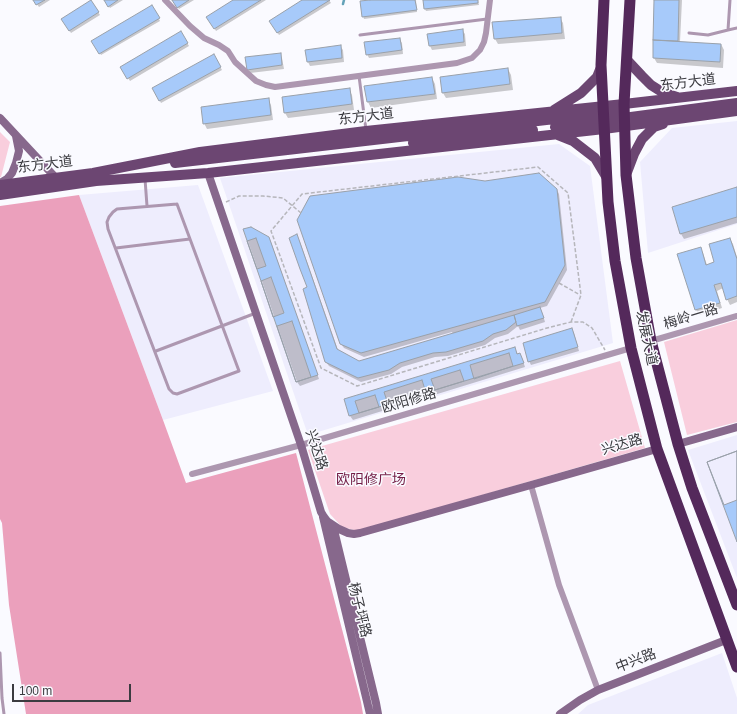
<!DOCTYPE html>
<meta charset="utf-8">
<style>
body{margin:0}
#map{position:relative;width:737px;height:714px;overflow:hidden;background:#fafaff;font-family:Helvetica,sans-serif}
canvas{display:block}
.scale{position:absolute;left:12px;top:684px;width:119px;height:18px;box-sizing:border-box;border:2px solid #3b3b40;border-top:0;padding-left:5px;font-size:12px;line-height:14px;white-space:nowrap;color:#3b3b40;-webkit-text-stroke:3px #fafaff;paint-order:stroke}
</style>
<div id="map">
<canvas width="737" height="714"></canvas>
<div class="scale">100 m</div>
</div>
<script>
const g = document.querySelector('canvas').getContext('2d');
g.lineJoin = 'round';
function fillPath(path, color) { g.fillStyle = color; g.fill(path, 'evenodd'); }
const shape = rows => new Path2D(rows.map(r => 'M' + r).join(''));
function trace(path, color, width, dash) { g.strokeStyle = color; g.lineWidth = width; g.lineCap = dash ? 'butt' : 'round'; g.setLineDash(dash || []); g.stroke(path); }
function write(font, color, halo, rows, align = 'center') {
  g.font = font + ' Helvetica,"Noto Sans SC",sans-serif'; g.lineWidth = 3; g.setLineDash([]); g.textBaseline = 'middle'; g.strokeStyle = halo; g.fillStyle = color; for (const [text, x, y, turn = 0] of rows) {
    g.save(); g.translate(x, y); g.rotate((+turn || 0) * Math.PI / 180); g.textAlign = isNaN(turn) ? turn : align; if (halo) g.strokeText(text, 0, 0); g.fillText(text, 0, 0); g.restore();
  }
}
fillPath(shape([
 [737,121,737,224,648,253,640,162,672,128],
 [559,144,590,166,613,343,308,435,220,178],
 [198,185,273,391,163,420,79,195],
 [737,435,737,578,688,450],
 [722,653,737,698,737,714,578,714,588,705]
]), '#eeedfd');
fillPath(shape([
 [0,132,10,142,1,177,0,177],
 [737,320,737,422,687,435,664,342],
 [620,361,645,448,358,531,342,527,330,514,308,450]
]), '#f9cedd');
fillPath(shape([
 [79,195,163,420,186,483,296,453,361,702,363,714,26,714,9,605,2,523,0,519,0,206]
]), '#eba0bc');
fillPath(shape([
 [34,0,50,0,39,7],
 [105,0,123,0,110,8],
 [173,0,194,0,179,9],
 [235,0,266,0,216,31,208,17],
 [304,0,329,0,331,3,279,35,270,21],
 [379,0,416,0,417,12,364,19,363,16],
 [424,0,478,0,479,5,426,11,425,9],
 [655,0,682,0,680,42,721,44,724,50,723,68,657,63,654,58],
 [91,1,100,15,71,33,62,19],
 [152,6,160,21,101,55,93,41],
 [560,18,563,23,565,39,498,44,495,39],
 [462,30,465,34,466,46,432,50,430,46,428,35],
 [181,32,189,46,130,81,121,67],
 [399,39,402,43,403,54,369,58,367,54],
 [340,46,343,50,344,62,310,66,308,62],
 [280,54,282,58,284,69,250,73,248,70],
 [214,56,222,70,161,103,153,88],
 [508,69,511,75,513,90,446,98,443,93,441,78],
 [432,78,435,84,437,99,371,108,368,102,366,87],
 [349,89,352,95,354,110,288,118,285,113],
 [268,99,271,105,273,120,207,129,204,123],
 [737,188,737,223,684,239,681,234,673,208],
 [557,190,559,194,567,270,547,306,540,308,542,312,545,322,520,330,518,326,508,334,495,338,485,345,448,356,435,357,402,367,391,374,361,382,329,366,326,362,309,287,299,239,338,350,359,362,453,334,452,332,364,357,344,348,341,344],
 [244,230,269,238,271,242,319,379,300,386,297,382],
 [730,239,733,244,737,257,737,302,730,305,727,299,723,288,717,291,722,308,699,315,696,310,679,255,700,248,703,253,707,265,716,263],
 [572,329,574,333,579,351,531,365,529,361],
 [515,348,518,355,520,354,522,358,525,367,353,420,350,416,346,400]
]), '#0003');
trace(shape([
 [343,4,344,0]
]), '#63a2b8', 2.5);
const building = shape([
 [33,0,45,0,36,5,33,0],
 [91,0,99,12,69,31,61,19,91,0],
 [104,0,118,0,108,7,104,0],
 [172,0,189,0,177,8,172,0],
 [233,0,261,0,214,29,206,17,233,0],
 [302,0,330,0,277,33,269,21,302,0],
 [370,0,415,0,417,10,362,17,360,1,370,0],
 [423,0,478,0,478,3,424,9,423,0],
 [654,0,679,0,678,41,653,40,654,0],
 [152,5,160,18,99,54,91,41,152,5],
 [561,17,562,33,494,39,492,22,561,17],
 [463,29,464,42,429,46,427,34,463,29],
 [181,31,188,43,127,79,120,67,181,31],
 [400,38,402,50,366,55,364,42,400,38],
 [653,40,721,44,720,62,653,58,653,40],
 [341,45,342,58,307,62,305,50,341,45],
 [281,53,282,65,247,70,245,57,281,53],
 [214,54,221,67,159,101,152,88,214,54],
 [508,68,510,84,442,93,440,77,508,68],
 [432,77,435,94,367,102,364,86,432,77],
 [350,88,352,104,284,113,282,97,350,88],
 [269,98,271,115,203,124,201,107,269,98],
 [539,173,557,189,565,265,545,302,361,353,340,344,297,220,310,196,458,177,485,181,539,173],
 [737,187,737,217,680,234,672,207,737,187],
 [251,227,269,237,318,375,296,382,243,229,251,227],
 [297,234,337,349,359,361,514,315,516,322,506,330,493,334,483,341,446,352,433,353,400,363,389,370,358,378,325,362,303,289,307,287,300,269,289,238,297,234],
 [256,238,266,266,257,269,247,241,256,238],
 [730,238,737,259,737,296,726,300,721,283,714,285,720,303,695,310,677,254,701,247,706,265,714,262,709,244,730,238],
 [271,277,284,313,273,317,261,281,271,277],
 [540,307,544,318,517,326,514,315,540,307],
 [292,321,311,377,296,382,277,326,292,321],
 [572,328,578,347,528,362,523,343,572,328],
 [515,347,517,354,520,353,524,363,349,416,344,399,515,347],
 [509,353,513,366,474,379,470,365,509,353],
 [460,370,464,381,435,390,431,379,460,370],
 [422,380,426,393,388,404,384,392,422,380],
 [375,395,379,407,359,413,355,401,375,395],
 [737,451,737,542,707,462,737,451],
 [737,451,737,500,724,505,707,462,737,451]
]);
fillPath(building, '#a7cafa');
trace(building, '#9aa1aa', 1);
trace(shape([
 [226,202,239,196,263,196,283,198,301,213],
 [559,283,580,295],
 [571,322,581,295,568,193,538,167,302,194,271,231,321,368,357,386,547,328,571,322,583,322,592,328,605,350]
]), '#b6b6bb', 1.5, [4, 2]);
trace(shape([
 [730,0,728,30,737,28],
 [689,33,708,35,728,30],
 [360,35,487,19],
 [359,76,366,130],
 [145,179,147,206],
 [177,204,239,371,177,394,173,393,169,389,108,229,107,222,109,217,113,212,117,209,177,204],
 [116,248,190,239],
 [156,351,256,313],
 [0,653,2,698,4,714]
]), '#ad97b0', 3);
trace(shape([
 [165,0,190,26,204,38,219,45,228,51,235,62,256,81,266,85,275,87,457,63,472,58,480,50,484,42,486,33,490,0],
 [651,341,737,316],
 [192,474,301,445,631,348],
 [531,485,559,585,598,690]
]), '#ad97b0', 6);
trace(shape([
 [0,118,55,177],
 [208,173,301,445,321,512,324,517,327,521,339,529,348,533,354,534,360,533,531,485,657,449],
 [0,183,7,179,12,173,16,163,19,151,16,136],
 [678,444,737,427],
 [323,517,370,714],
 [333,526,376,703,378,714],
 [560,714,580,700,598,690,726,640]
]), '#87688c', 8);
trace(shape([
 [627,60,642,76,651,85,662,92,677,97],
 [554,110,581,93,597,77,601,67],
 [555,127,737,103],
 [558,135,573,141,595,158,607,178],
 [413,143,533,130],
 [175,163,624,111],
 [626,175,634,154,642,139,654,127,663,124],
 [0,185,93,173,200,152,366,131,624,104,737,91],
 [0,195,96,181,208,173,604,129,737,111]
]), '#6c4672', 10);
trace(shape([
 [604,0,601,65,608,202,615,261,631,348,657,449,737,667],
 [630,0,624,104,626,175,636,258,651,341,678,444,692,488,737,605]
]), '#54295b', 11);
write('14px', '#3b3b40', '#fafaff', [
 ["东方大道",688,83,-7],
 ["东方大道",366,117,-7],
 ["东方大道",45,165,-7],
 ["梅岭一路",691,317,-17],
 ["发展大道",646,338,78],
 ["欧阳修路",409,401,-16],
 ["兴达路",622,445,-16],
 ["兴达路",316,450,72],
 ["杨子坪路",359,610,76],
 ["中兴路",636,661,-21]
]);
write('14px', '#731d46', '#fafaff', [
 ["欧阳修广场",371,480]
]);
</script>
